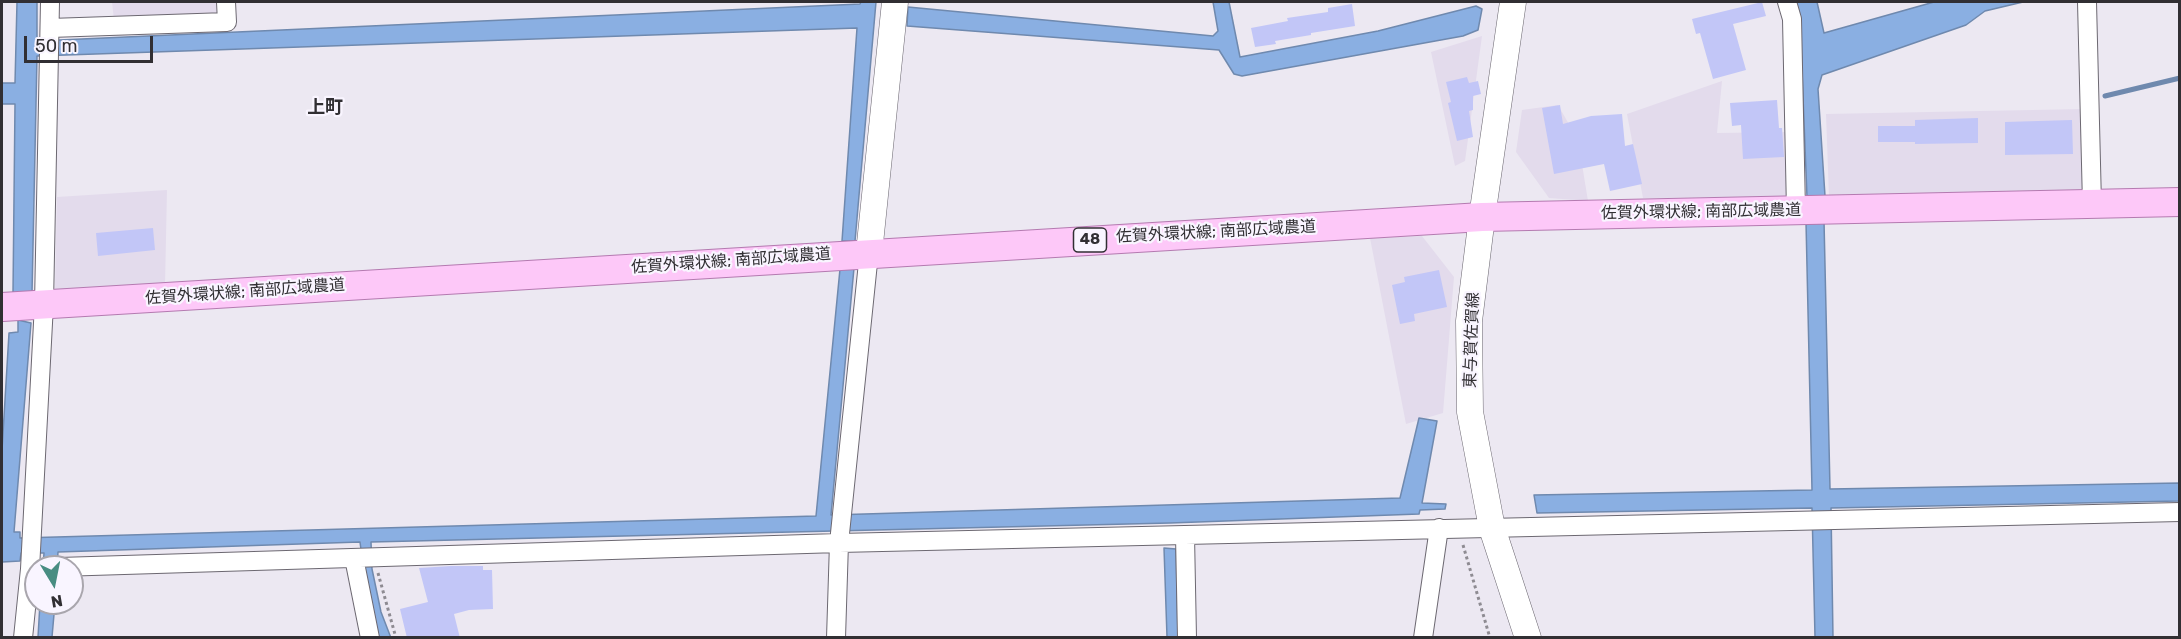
<!DOCTYPE html>
<meta charset="utf-8">
<style>
body{margin:0}
#map{position:relative;width:2181px;height:639px;overflow:hidden;background:#ece8f2;font-family:Rubik,sans-serif}
canvas{display:block}
.frame{position:absolute;inset:0;border:3px solid #312f33;pointer-events:none}
.north{position:absolute;left:24px;top:555px;width:60px;height:60px;box-sizing:border-box;background:#f9f5ff;border:2px solid #a9a6ad;border-radius:50%;rotate:170deg;font-size:16px;font-weight:700;line-height:24px;text-align:center;color:#312f33}
.north::after{content:'';display:block;margin:auto;width:21px;height:27px;background:#488d82;clip-path:polygon(50% 0,100% 100%,50% 72%,0 100%)}
.scale{position:absolute;left:24px;top:36px;width:129px;height:27px;box-sizing:border-box;border:3px solid #312f33;border-top:0;padding-left:8px;font-size:18px;line-height:21px;white-space:nowrap;color:#312f33;-webkit-text-stroke:4px #f9f5ff;paint-order:stroke}
</style>
<div id="map">
<canvas width="2181" height="639"></canvas>
<div class="frame"></div>
<div class="north">N</div>
<div class="scale">50 m</div>
</div>
<script>
const g = document.querySelector('canvas').getContext('2d');
g.lineJoin = 'round';
function fillPath(path, color) { g.fillStyle = color; g.fill(path, 'evenodd'); }
const shape = rows => new Path2D(rows.map(r => 'M' + r).join(''));
function trace(path, color, width, dash) { g.strokeStyle = color; g.lineWidth = width; g.lineCap = dash ? 'butt' : 'round'; g.setLineDash(dash || []); g.stroke(path); }
function write(font, color, halo, rows, align = 'center') {
  g.font = font + ' Rubik,"Noto Sans JP",sans-serif'; g.lineWidth = 4.5; g.setLineDash([]); g.textBaseline = 'middle'; g.strokeStyle = halo; g.fillStyle = color; for (const [text, x, y, turn = 0] of rows) {
    g.save(); g.translate(x, y); g.rotate((+turn || 0) * Math.PI / 180); g.textAlign = isNaN(turn) ? turn : align; if (halo) g.strokeText(text, 0, 0); g.fillText(text, 0, 0); g.restore();
  }
}
fillPath(shape([
 [112,2,220,2,221,19,114,20],
 [1482,36,1465,161,1455,166,1431,52],
 [1722,81,1717,133,1787,132,1788,197,1643,198,1627,114],
 [1558,105,1578,140,1588,201,1549,198,1516,152,1522,110],
 [2084,109,2084,192,1829,197,1826,114],
 [167,190,165,285,55,292,57,197],
 [1422,236,1454,277,1443,413,1406,424,1370,238]
]), '#e3dbec');
const water = shape([
 [17,2,37,2,37,41,860,4,861,2,876,2,855,241,842,241,857,28,37,56,32,293,13,293,15,104,2,104,2,83,15,83,17,2],
 [1213,2,1229,2,1240,57,1378,31,1476,6,1482,9,1478,30,1463,36,1242,76,1234,74,1219,50,907,26,908,7,1213,36,1218,31,1213,2],
 [1795,2,1817,2,1824,33,1934,2,2023,2,1985,11,1966,25,1822,75,1818,89,1825,196,1807,197,1800,21,1795,2],
 [1824,221,1830,489,2180,483,2179,501,1831,508,1833,638,1815,637,1812,508,1537,513,1534,495,1812,490,1806,222,1824,221],
 [854,268,831,515,1400,498,1419,418,1437,421,1422,503,1446,504,1445,509,1420,510,1419,514,1170,523,371,542,372,569,381,612,391,638,377,637,363,565,360,542,58,552,57,567,43,567,44,553,21,553,20,561,2,562,2,450,9,333,18,332,18,320,31,323,14,532,20,532,20,538,816,516,840,269,854,268],
 [1164,548,1176,549,1178,637,1167,637,1164,548],
 [40,603,55,603,52,637,38,637,40,603]
]);
fillPath(water, '#8aafe2');
trace(water, '#6f89ae', 1.5);
trace(shape([
 [2105,96,2180,78]
]), '#6f89ae', 5);
fillPath(shape([
 [1762,2,1766,16,1733,24,1746,70,1713,79,1700,33,1696,34,1692,19],
 [1352,4,1355,26,1311,33,1311,35,1275,41,1276,44,1255,47,1251,28,1288,21,1287,18,1328,12,1328,8],
 [1467,77,1469,83,1478,81,1481,94,1473,96,1473,110,1469,111,1473,137,1457,141,1448,103,1451,102,1446,82],
 [1777,100,1779,128,1782,128,1784,157,1743,159,1741,125,1732,126,1730,103],
 [1560,105,1563,124,1591,116,1622,114,1625,146,1633,144,1642,184,1610,191,1604,164,1554,174,1542,108],
 [1978,118,1978,143,1915,144,1915,142,1878,142,1878,126,1915,126,1915,120],
 [2072,120,2073,154,2005,155,2005,122],
 [153,228,155,250,98,256,96,233],
 [1439,270,1447,307,1414,314,1415,321,1400,324,1392,285,1405,282,1404,277],
 [451,566,483,566,483,570,492,570,493,609,469,610,454,614,460,638,407,638,400,609,428,602,419,568]
]), '#c2c6f7');
const street = shape([
 [1787,2,1792,19,1796,211],
 [2087,2,2092,204],
 [50,28,227,22,226,2],
 [1185,535,1187,638],
 [354,558,370,638],
 [59,567,839,543,2180,512],
 [23,638,30,569,44,304,50,2],
 [836,638,839,543,869,253],
 [1423,638,1439,528]
]);
const secondary = shape([
 [1513,2,1482,217,1469,321,1470,412,1492,528,1528,638],
 [869,253,895,2]
]);
const primary = shape([
 [2,307,1482,217,2180,202]
]);
trace(street, '#6c6871', 20);
trace(secondary, '#6c6871', 27);
trace(primary, '#b47ab0', 30);
trace(shape([
 [1463,545,1490,638],
 [378,573,396,638]
]), '#8e8b92', 3, [3, 3]);
trace(street, '#fff', 18);
trace(secondary, '#fff', 26);
trace(primary, '#fdc8f8', 28);
for (const [x, y, w] of [
 [1090,240,33]
]) { const box = new Path2D(); box.roundRect(x - w / 2, y - 12, w, 24, 4.5); g.fillStyle = '#f9f5ff'; g.fill(box); trace(box, '#312f33', 1.5); }
write('bold 15px', '#312f33', null, [
 ["48",1090,240]
]);
write('16px', '#312f33', '#f9f5ff', [
 ["佐賀外環状線; 南部広域農道",1701,212,-1],
 ["佐賀外環状線; 南部広域農道",1216,232,-3],
 ["佐賀外環状線; 南部広域農道",731,261,-4],
 ["佐賀外環状線; 南部広域農道",245,292,-4],
 ["東与賀佐賀線",1472,340,-88]
]);
write('bold 18px', '#312f33', '#f9f5ff', [
 ["上町",325,108]
]);
</script>
